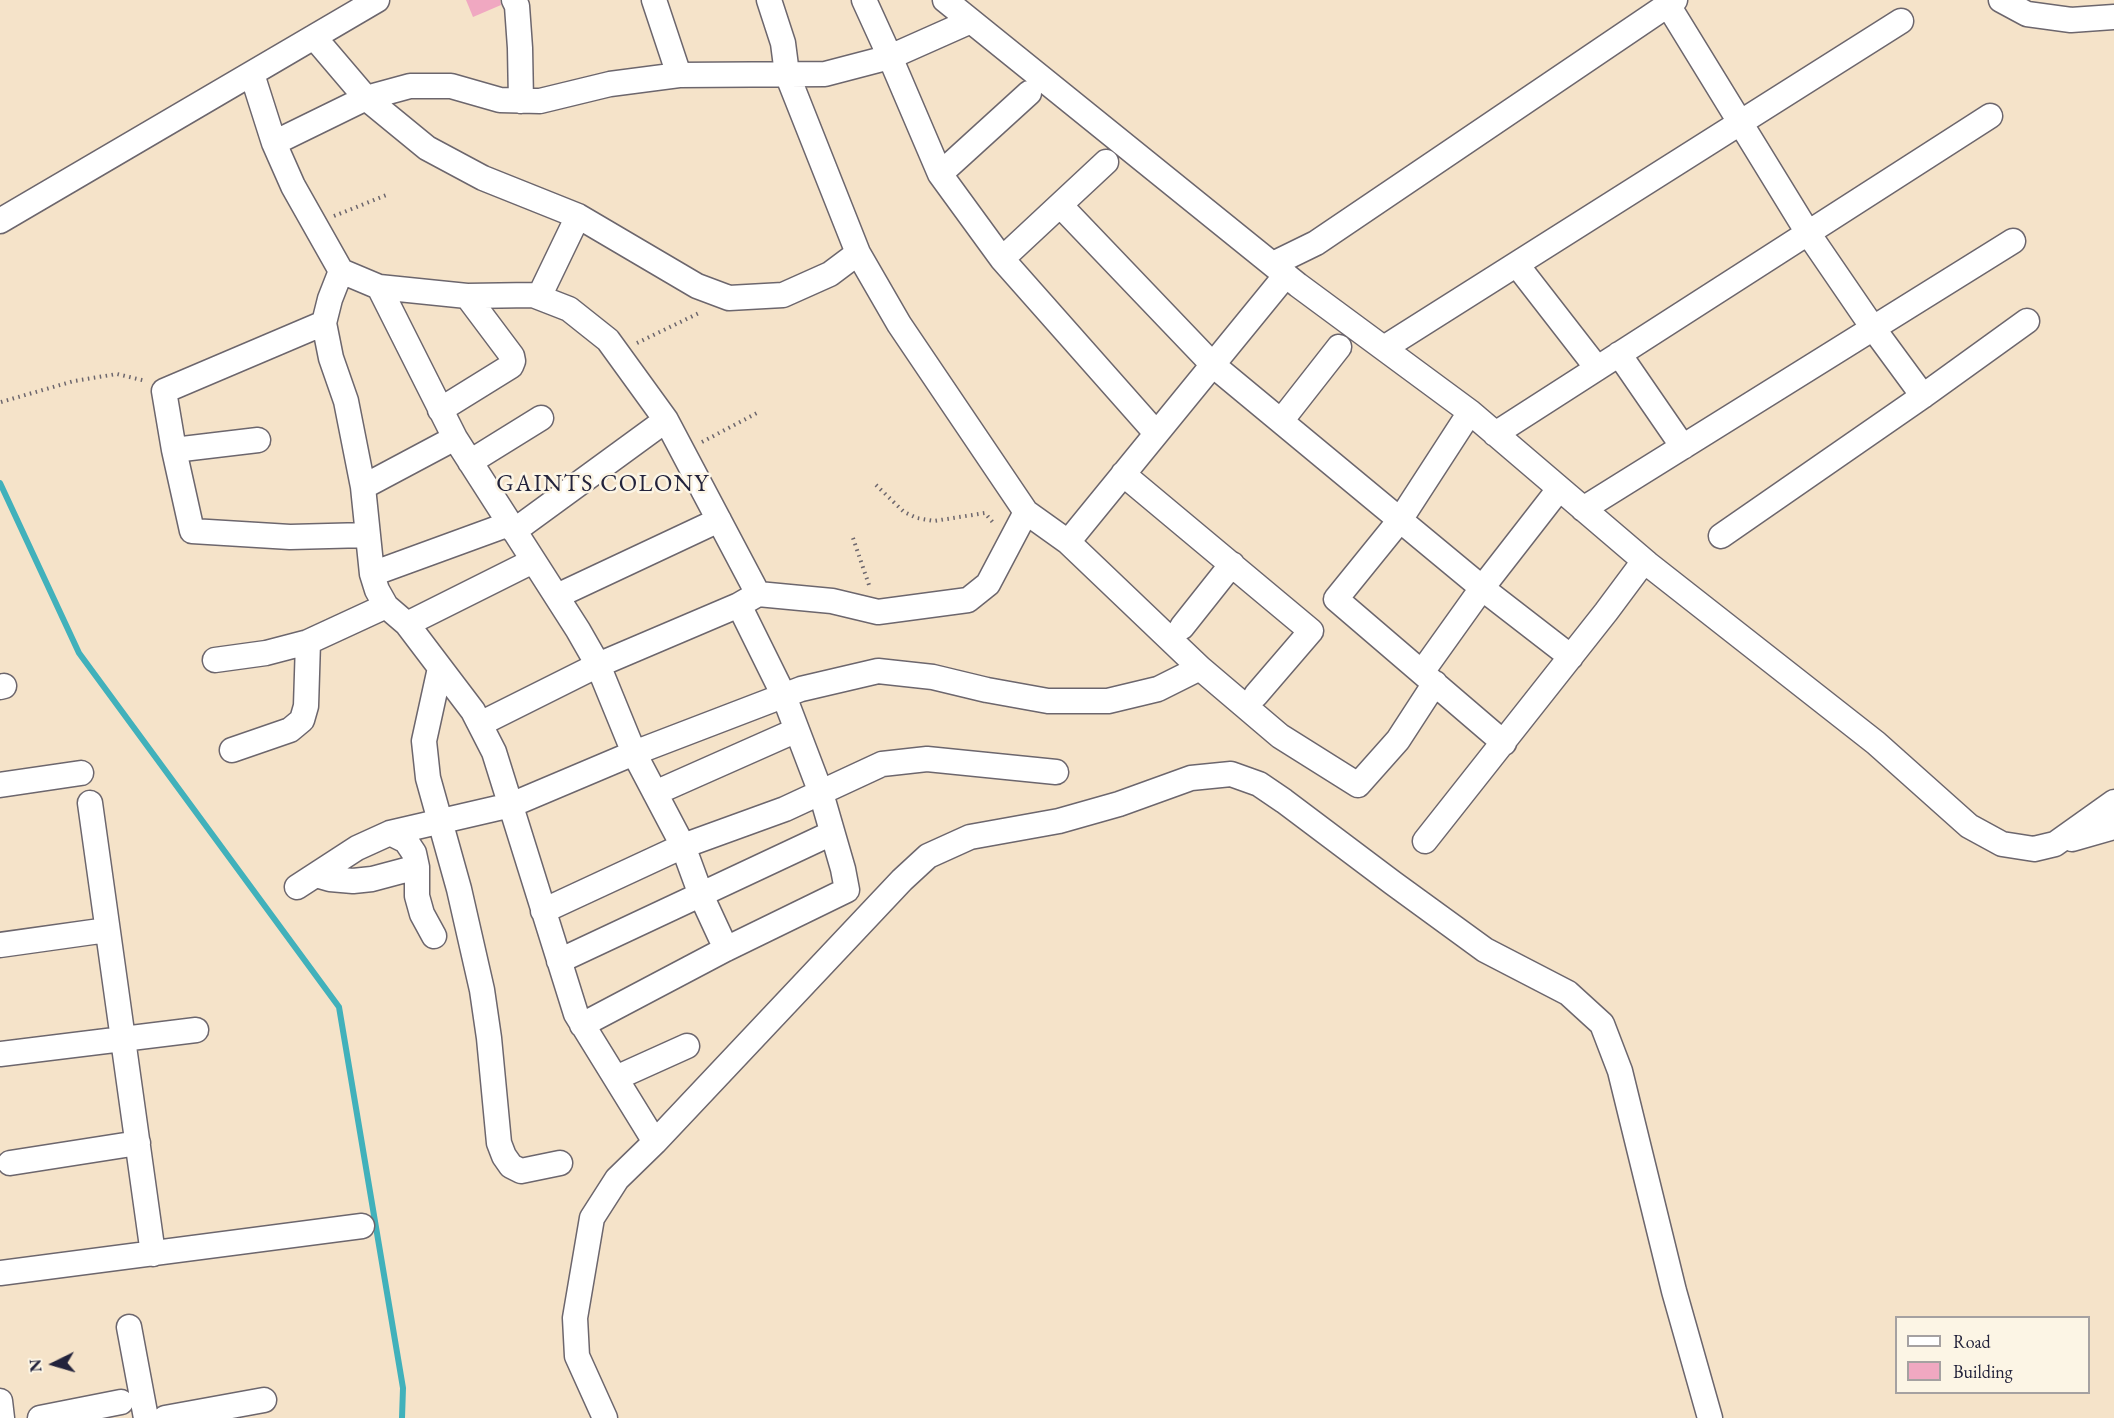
<!DOCTYPE html>
<style>
body{margin:0}
#map{position:relative;width:2114px;height:1418px;overflow:hidden;background:#f5e3c9;font-family:"EB Garamond",serif}
canvas{display:block}
.legend{position:absolute;left:1895px;top:1316px;width:195px;height:78px;box-sizing:border-box;background:#fcf5e5;border:2px solid #a5a1a1;margin:0;padding:8px 10px;list-style:none;font-size:18px;color:#22223b}
.legend li{display:flex;align-items:center;gap:12px;height:30px}
.legend b{width:30px;border:2px solid #a5a1a1}
.north{position:absolute;left:24px;top:1334px;width:60px;height:60px;-webkit-text-stroke:4px #fcf5e5;paint-order:stroke;rotate:265deg;font-size:16px;font-weight:700;line-height:24px;text-align:center;color:#22223b}
.north::after{content:'';display:block;margin:auto;width:21px;height:27px;background:#22223b;clip-path:polygon(50% 0,100% 100%,50% 72%,0 100%)}
</style>
<div id="map">
<canvas width="2114" height="1418"></canvas>
<ul class="legend">
<li><b style="height:8px;background:#fff"></b>Road</li>
<li><b style="height:16px;background:#f0a8c1"></b>Building</li>
</ul>
<div class="north">N</div>
</div>
<script>
const g = document.querySelector('canvas').getContext('2d');
g.lineJoin = 'round';
const shape = rows => new Path2D(rows.map(r => 'M' + r).join(''));
function trace(path, color, width, dash) { g.strokeStyle = color; g.lineWidth = width; g.lineCap = dash ? 'butt' : 'round'; g.setLineDash(dash || []); g.stroke(path); }
function fillPath(path, color) { g.fillStyle = color; g.fill(path, 'evenodd'); }
function write(font, color, halo, rows, align = 'center') {
  g.font = font + ' "EB Garamond",serif'; g.lineWidth = 5; g.setLineDash([]); g.textBaseline = 'middle'; g.strokeStyle = halo; g.fillStyle = color; for (const [text, x, y, turn = 0] of rows) {
    g.save(); g.translate(x, y); g.rotate((+turn || 0) * Math.PI / 180); g.textAlign = isNaN(turn) ? turn : align; if (halo) g.strokeText(text, 0, 0); g.fillText(text, 0, 0); g.restore();
  }
}
trace(shape([
 [0,483,79,653,339,1007,403,1388,402,1418]
]), '#41b1bb', 6);
fillPath(shape([
 [466,0,500,0,501,5,473,17]
]), '#f0a8c1');
const minor = shape([
 [514,0,517,6,520,48,521,101],
 [654,0,679,75],
 [769,0,783,43,787,74,858,253,899,324,1026,512,1068,542,1200,668,1280,736,1358,785,1398,740,1435,683],
 [864,0,890,57,940,174,1002,259,1156,433],
 [945,0,1298,285,1470,412,1648,564,1876,743,1969,826,2002,844,2034,849,2055,844,2114,802],
 [2001,0,2027,14,2071,20,2114,17],
 [1668,5,1808,233,1873,328,1923,396],
 [314,37,366,98,427,148,483,178,578,216,697,286,729,298,783,295,830,274,858,253],
 [252,74,274,143,293,186,341,271,330,299,324,323,331,358,346,401,363,487,372,574,377,590,386,606,407,624,473,711,494,752,576,1014,655,1142],
 [274,143,366,98,410,86,451,86,500,100,540,101,610,84,679,75,825,74,890,57,971,21],
 [940,174,1029,93],
 [1060,205,1213,365,1487,592,1571,657],
 [0,221,377,0],
 [1002,259,1106,162],
 [1273,264,1316,243,1675,0],
 [1517,265,1597,368],
 [341,271,379,287,455,438,578,630,598,665,634,753,683,846,701,895,726,949],
 [379,287,467,296,533,295,569,309,608,340,666,420,758,594,739,605,784,696,821,793,843,869,847,890,726,949,582,1025],
 [539,297,578,216],
 [324,323,164,391,174,450,192,531,290,537,367,535],
 [1384,348,1901,21],
 [1619,354,1683,447],
 [440,410,511,366,513,361,512,356,467,296],
 [1470,412,1400,520,1336,599,1504,743],
 [1281,421,1339,347],
 [1495,434,1990,116],
 [174,450,258,440],
 [470,462,541,418],
 [1123,474,1311,631,1256,695],
 [363,487,455,438],
 [1583,509,2013,241],
 [514,531,666,420],
 [1721,536,1923,396,2027,321],
 [1068,542,1286,275],
 [372,574,509,524],
 [758,594,832,601,878,612,968,600,988,584,1026,512],
 [557,596,719,520],
 [407,624,533,561],
 [1182,627,1232,564],
 [215,660,266,653,308,642,386,606],
 [440,668,424,741,428,778,459,889,482,990,489,1038,499,1143,504,1156,511,1166,521,1171,560,1163],
 [1422,672,1482,588,1559,489],
 [0,687,4,686],
 [480,724,598,665,739,605],
 [232,750,290,730,302,720,306,706,308,642],
 [0,785,81,773],
 [655,793,797,730],
 [90,803,153,1254],
 [390,833,406,841,414,853,417,867,417,896,422,914,434,936],
 [2072,839,2114,827],
 [1425,841,1606,612,1644,561],
 [316,875,330,879,353,881,372,879,417,867],
 [297,887,357,848,390,833,511,805,634,753,801,689,878,671,933,677,987,690,1048,701,1108,701,1158,689,1200,668],
 [543,911,683,846,785,809,882,764,927,759,1056,772],
 [0,945,107,930],
 [559,961,832,833],
 [0,1054,196,1030],
 [616,1078,687,1046],
 [10,1163,138,1143],
 [0,1273,362,1226],
 [129,1327,146,1418],
 [0,1401,2,1418],
 [40,1418,121,1402],
 [165,1418,264,1400],
 [605,1418,577,1356,575,1318,592,1218,617,1179,655,1142,902,880,928,856,970,837,1059,821,1119,804,1191,778,1231,774,1259,784,1284,801,1393,883,1485,950,1568,993,1602,1024,1620,1071,1674,1291,1710,1418]
]);
trace(minor, '#6c666d', 27);
trace(shape([
 [334,216,389,194],
 [637,343,699,313],
 [1,402,74,381,117,374,146,381],
 [702,442,757,413],
 [876,485,904,512,917,518,934,521,985,513,995,525],
 [853,538,870,588]
]), '#6c666d', 4, [1.5, 4.5]);
trace(minor, '#fff', 24);
g.letterSpacing = '1.5px';
write('24px', '#22223b', '#fcf5e5', [
 ["GAINTS COLONY",603,484]
]);
g.letterSpacing = '0px';
</script>
